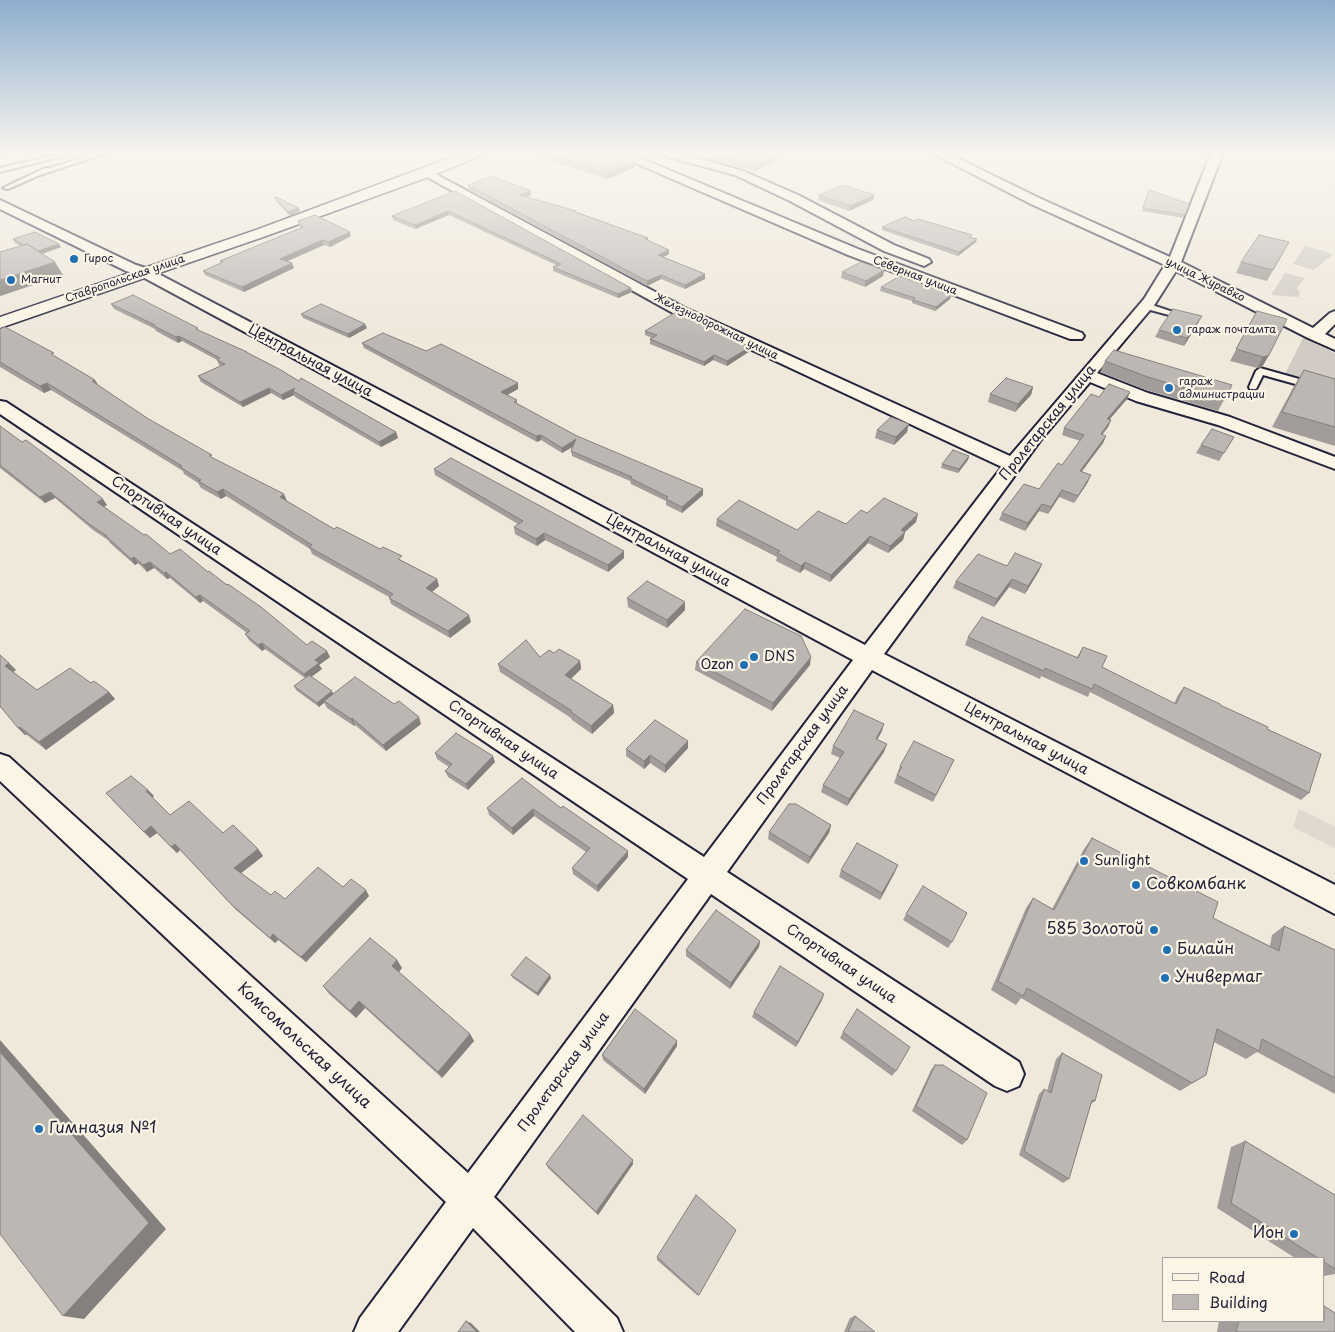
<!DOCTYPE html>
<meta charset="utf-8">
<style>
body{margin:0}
#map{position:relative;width:1335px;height:1332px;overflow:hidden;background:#efe8db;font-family:"Playpen Sans",sans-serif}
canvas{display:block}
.legend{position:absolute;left:1162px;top:1257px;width:162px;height:65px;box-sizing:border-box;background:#fcf5e5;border:1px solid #a5a1a1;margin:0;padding:6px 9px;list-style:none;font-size:15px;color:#22223b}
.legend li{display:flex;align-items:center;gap:10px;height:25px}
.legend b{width:25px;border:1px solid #a5a1a1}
</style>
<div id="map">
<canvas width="1335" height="1332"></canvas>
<ul class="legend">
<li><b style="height:6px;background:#fcf5e5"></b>Road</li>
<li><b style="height:14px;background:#bcb7b3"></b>Building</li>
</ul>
</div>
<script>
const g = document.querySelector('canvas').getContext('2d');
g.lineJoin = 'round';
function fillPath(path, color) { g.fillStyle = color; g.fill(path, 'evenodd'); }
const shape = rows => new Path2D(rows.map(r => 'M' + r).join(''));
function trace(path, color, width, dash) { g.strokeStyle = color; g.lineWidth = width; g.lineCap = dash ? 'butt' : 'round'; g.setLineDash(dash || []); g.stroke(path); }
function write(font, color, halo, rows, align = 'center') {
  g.font = font + ' "Playpen Sans",sans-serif'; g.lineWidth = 4.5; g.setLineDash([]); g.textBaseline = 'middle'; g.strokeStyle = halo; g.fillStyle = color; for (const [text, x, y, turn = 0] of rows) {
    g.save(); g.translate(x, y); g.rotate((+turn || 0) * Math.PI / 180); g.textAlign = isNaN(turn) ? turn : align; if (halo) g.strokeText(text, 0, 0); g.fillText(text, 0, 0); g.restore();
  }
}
fillPath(shape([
 [1299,809,1335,827,1335,848,1293,827]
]), '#e0d9cf');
fillPath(shape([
 [1305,246,1324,251,1332,255,1314,270,1293,264],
 [1285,273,1305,278,1297,288,1300,293,1298,297,1271,295],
 [1303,338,1335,353,1335,388,1285,374]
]), '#d1cbc3');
const lane = shape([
 [64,153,75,153,0,172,0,168,64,153],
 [97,153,107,153,40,175,8,189,3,188,45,168,50,168,97,153],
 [1143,304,1149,304,1176,313,1169,315,1143,308,1143,304],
 [1260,368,1335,389,1335,395,1263,375,1256,389,1250,389,1249,387,1256,371,1260,368]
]);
const street = shape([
 [612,153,628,153,858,249,1082,333,1084,336,1082,339,1070,339,848,255,612,153],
 [659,153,679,153,743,171,798,195,894,245,929,259,931,262,924,266,884,251,790,201,735,175,661,155,659,153],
 [932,153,947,153,1039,198,1170,257,1211,153,1223,153,1181,262,1313,328,1330,313,1335,311,1335,324,1325,334,1335,339,1335,350,1308,338,1176,271,1155,304,1097,373,1148,393,1230,417,1335,457,1335,469,1218,425,1136,401,1090,382,1040,441,884,654,1335,885,1335,914,872,670,727,872,1019,1062,1024,1074,1019,1086,1007,1091,995,1086,711,894,494,1197,617,1318,623,1332,575,1332,473,1228,398,1332,354,1332,360,1318,446,1202,0,781,0,754,9,757,468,1173,688,879,0,414,0,401,6,402,704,857,853,660,139,275,126,271,0,209,0,200,136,265,149,269,865,645,1002,467,673,313,420,173,426,169,430,171,683,307,1010,456,1144,299,1165,265,1031,204,932,153]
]);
const secondary = shape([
 [463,153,481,153,480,156,431,176,266,236,0,328,0,317,256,230,463,153]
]);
trace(lane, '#22223b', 4);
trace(street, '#22223b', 4);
trace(secondary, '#22223b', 3);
fillPath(lane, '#fcf5e5');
fillPath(street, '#fcf5e5');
fillPath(secondary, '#fcf5e5');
const rail = shape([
 [0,155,4,153]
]);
trace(rail, '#22223b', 3);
trace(rail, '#fcf5e5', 2, [6]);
fillPath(shape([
 [543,153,611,153,634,168,607,179,543,158],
 [709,154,783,157,756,171,708,159],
 [468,185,531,191,531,195,527,197,576,211,577,212,648,238,648,241,669,254,663,257,705,274,705,279,685,289,661,279,647,286,468,190],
 [1149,190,1189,204,1183,218,1142,211],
 [455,191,631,288,632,292,618,298,553,271,553,267,556,265,449,215,415,229,393,220,392,216],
 [819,195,874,195,873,200,849,211,818,200],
 [275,198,300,211,290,216,277,202],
 [298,221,351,236,330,247,324,245,287,261,294,268,244,292,205,275,203,271,221,263,220,261,301,228,299,226],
 [915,221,971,237,976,242,958,256,882,230,882,227],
 [13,239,61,247,42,254,63,275,0,296,0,252,21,246,15,243],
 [1289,242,1267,281,1236,273,1241,262],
 [884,270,883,276,865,287,841,278,842,272],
 [881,287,951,295,950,299,935,311,912,303,912,301,880,291],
 [111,304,198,330,248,354,396,432,398,438,381,447,295,397,294,395,283,400,271,393,243,407,201,382,198,376,221,366,219,365,217,360,182,341,178,343,156,331,155,329,114,309],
 [1257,311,1269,355,1262,367,1257,368,1230,361],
 [301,314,367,328,349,338,303,318],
 [1202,316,1198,323,1184,346,1155,337,1159,330],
 [0,329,57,358,147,418,214,459,334,529,403,561,437,579,439,586,432,592,471,622,450,638,391,604,389,597,312,554,310,549,226,496,221,499,201,488,198,483,184,474,183,471,51,390,44,393,0,367],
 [645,331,750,351,727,366,713,360,704,366,650,344,650,339,652,338,645,335],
 [362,343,426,351,518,383,518,389,507,395,517,400,517,404,577,436,703,495,682,513,666,505,666,501,631,484,630,481,572,456,571,451,573,447,562,453,541,440,537,442,364,348],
 [1105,361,1232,385,1218,411,1143,389,1100,372],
 [1304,370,1335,379,1335,446,1272,427,1294,386],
 [1033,387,1031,395,1015,412,988,402,990,394],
 [1130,392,1127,399,1109,420,1111,420,1108,427,1102,435,1106,436,1103,443,1081,472,1088,482,1074,503,1059,497,1048,514,1039,511,1025,531,999,520,1002,513,1039,489,1062,465,1080,441,1062,435,1064,428,1099,397],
 [0,426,107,505,104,507,170,554,208,572,227,585,307,645,330,657,319,665,322,669,311,677,333,694,421,724,386,751,355,725,354,726,327,708,324,702,319,707,296,690,294,686,305,678,265,649,262,651,249,640,245,634,247,633,203,601,200,603,170,578,167,579,154,568,147,572,138,563,135,565,110,543,108,540,93,530,55,498,45,503,0,468],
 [877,430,907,432,894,445,875,438],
 [1234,437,1219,461,1196,453,1201,445],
 [969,456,968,460,958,473,941,468,942,464],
 [434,469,624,551,624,558,608,572,545,540,537,546,515,534,514,527,518,524,435,475],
 [867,513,916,522,905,532,903,540,888,553,868,543,830,582,804,569,800,573,776,561,777,557,716,526,717,519,797,530,846,524],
 [1042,564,1039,571,1025,594,1009,587,994,607,953,588,956,581,1007,566],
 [627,598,685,610,667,628,628,607],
 [968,637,1077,657,1083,647,1102,667,1174,704,1178,695,1184,687,1267,729,1309,793,1301,800,1090,692,1088,697,1041,676,1040,679,965,645],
 [554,653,580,661,581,669,571,679,613,705,614,713,592,734,572,720,571,718,500,672,498,664,540,657],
 [0,655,16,670,13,672,37,690,91,683,109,692,115,699,46,750,27,735,25,735,4,711,0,707],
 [696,662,810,665,772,711,695,670],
 [882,731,877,740,884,752,847,806,821,792,823,785,840,758,831,754,833,746],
 [688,748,665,773,650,763,644,769,626,756,626,749],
 [435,753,495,762,468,790,448,777,445,771,449,767,437,759],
 [954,760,933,802,894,783,900,766],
 [148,790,154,796,152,797,170,815,223,833,258,849,263,856,241,873,271,895,285,899,343,887,369,896,306,962,278,940,275,943,236,910,180,850,177,853,157,833,150,838,112,800],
 [487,808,561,808,628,851,628,857,598,892,573,874,572,868,586,852,534,816,513,835,489,815],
 [831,825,829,833,808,864,768,839,769,832],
 [1092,838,1213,918,1270,946,1272,935,1284,926,1335,950,1335,1094,1257,1052,1246,1059,1214,1042,1206,1075,1180,1091,1021,998,1016,1005,991,990,1026,908,1033,898,1052,909,1084,849],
 [841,870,895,872,880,900,839,877],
 [906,914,952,942,948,948,903,920],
 [760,941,759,947,730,989,686,956,686,950],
 [397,960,402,968,399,972,470,1034,474,1041,442,1078,365,1008,356,1018,329,994,323,986],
 [511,975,551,978,538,996,513,978],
 [824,994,822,1000,796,1047,752,1017,754,1012],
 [843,1032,896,1071,892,1076,840,1038],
 [677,1041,677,1046,645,1094,603,1060,602,1055],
 [1062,1053,1095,1101,1091,1104,1069,1179,1063,1183,1019,1155,1039,1094,1044,1089,1047,1091,1056,1059],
 [935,1065,967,1140,962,1145,912,1111,931,1070],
 [1245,1141,1335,1195,1335,1274,1324,1276,1324,1258,1295,1258,1217,1208,1231,1147],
 [546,1164,633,1164,598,1215,548,1168],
 [734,1233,698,1296,657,1260,657,1257],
 [855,1316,875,1332,844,1332,850,1318],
 [1219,1321,1324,1321,1335,1332,1217,1332]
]), '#a29d9a');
fillPath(shape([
 [781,153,783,153,783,157,756,171,757,166],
 [634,162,634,168,607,179,607,173],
 [531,191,531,195,521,199,520,195],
 [874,195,873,200,849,211,850,206],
 [299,208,300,211,290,216,288,212],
 [448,211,449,215,415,229,415,225],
 [350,232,351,236,330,247,328,242],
 [977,239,976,242,958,256,959,252],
 [322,240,324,245,281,264,280,259],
 [59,244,61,247,38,255,36,252],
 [669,250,669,254,658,260,658,255],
 [55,262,63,275,0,296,0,280],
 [292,263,294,268,244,292,242,287],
 [884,270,883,276,865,287,866,281],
 [705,274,705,279,685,289,685,285],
 [661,275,661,279,647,286,647,281],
 [631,288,632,292,618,298,618,294],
 [951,295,950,299,935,311,936,307],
 [1202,316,1198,323,1184,346,1187,338],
 [365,324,367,328,349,338,348,334],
 [179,336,182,341,178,343,176,337],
 [750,347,750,351,727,366,727,361],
 [714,355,713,360,704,366,704,362],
 [1269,355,1262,367,1257,368,1263,357],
 [95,380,99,386,92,381],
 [47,383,51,390,44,393,40,386],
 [518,383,518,389,502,398,501,392],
 [1033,387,1031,395,1015,412,1018,404],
 [269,388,271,393,243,407,240,402],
 [295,388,293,391,294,395,283,400,281,395],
 [1130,392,1127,399,1104,426,1107,419],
 [1111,420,1108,427,1097,441,1101,434],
 [909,424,907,432,894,445,896,437],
 [396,432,398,438,381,447,379,442],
 [541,435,541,440,537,442,536,436],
 [1106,436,1103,443,1077,478,1080,471],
 [576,439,577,444,562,453,562,448],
 [969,456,968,460,958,473,959,469],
 [1091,475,1088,482,1074,503,1078,496],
 [223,489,226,496,221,499,217,492],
 [703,489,703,495,682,513,682,507],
 [1062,490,1059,497,1048,514,1051,507],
 [50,492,55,498,45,503,40,497],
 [284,494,287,501,283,504,280,497],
 [103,499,107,505,101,508,97,502],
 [1042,504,1039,511,1025,531,1028,523],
 [918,514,916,522,899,537,901,530],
 [905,532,903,540,888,553,890,546],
 [544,533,545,540,537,546,536,539],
 [870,536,868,543,830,582,831,575],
 [624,551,624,558,608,572,608,565],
 [134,557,138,563,135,565,131,559],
 [150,562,154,568,147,572,143,565],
 [805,562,804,569,800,573,801,566],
 [1042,564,1039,571,1025,594,1028,586],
 [166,572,170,578,167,579,164,573],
 [437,579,439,586,428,595,426,588],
 [1012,579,1009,587,994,607,997,599],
 [200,595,203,601,200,603,196,597],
 [685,602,685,610,667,628,667,620],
 [469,615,471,622,450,638,448,631],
 [262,643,265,649,262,651,258,645],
 [327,651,330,657,319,665,322,669,307,680,304,674,315,660],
 [811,657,810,665,772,711,773,703],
 [580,661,581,669,566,683,565,675],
 [9,663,16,670,11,673,5,666],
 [332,691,334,695,319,707,317,703],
 [109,692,115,699,46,750,39,742],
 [613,705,614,713,592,734,591,726],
 [419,717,421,724,386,751,383,745],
 [352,718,355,725,354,726,351,719],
 [884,724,882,731,873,747,876,739],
 [20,727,27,735,25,735,18,728],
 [688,741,688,748,665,773,665,765],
 [887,744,884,752,847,806,849,799],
 [650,755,650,763,644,769,644,761],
 [493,756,495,762,468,790,466,784],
 [148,790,154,796,152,798,146,791],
 [533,809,534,816,513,835,512,828],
 [831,825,829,833,808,864,810,857],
 [151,826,157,833,150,838,144,832],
 [175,844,180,850,177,853,171,847],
 [258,849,263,856,240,874,234,868],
 [628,851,628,857,598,892,597,886],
 [898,865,895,872,880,900,882,893],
 [366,890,369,896,306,962,301,957],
 [273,934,278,940,275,943,270,938],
 [760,941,759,947,730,989,731,983],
 [397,960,402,968,397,974,392,966],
 [550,975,551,978,538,996,537,993],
 [824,994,822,1000,796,1047,798,1042],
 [359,1001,365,1008,356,1018,350,1011],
 [470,1034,474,1041,442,1078,438,1072],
 [0,1040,166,1229,84,1319,63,1316,0,1052],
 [677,1041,677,1046,645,1094,644,1089],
 [633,1160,633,1164,598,1215,596,1212],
 [466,1321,471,1323,480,1332,477,1332]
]), '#84807d');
const building = shape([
 [545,153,611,153,634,162,607,173,545,153],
 [709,153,781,153,757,166,709,154,709,153],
 [491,176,531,191,520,195,576,211,575,212,648,238,645,239,669,250,658,255,705,274,685,285,661,275,647,281,468,185,491,176],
 [843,185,874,195,850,206,819,195,843,185],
 [1149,190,1189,204,1185,215,1143,208,1149,190],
 [455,191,631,288,618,294,553,267,561,264,448,211,415,225,392,216,455,191],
 [276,197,299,208,288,212,275,198,276,197],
 [315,215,350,232,328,242,322,240,280,259,292,263,242,287,203,271,223,262,220,261,303,227,298,221,315,215],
 [905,217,915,221,918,219,972,235,969,237,977,239,959,252,882,227,905,217],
 [35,232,59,244,38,251,27,244,24,245,13,239,35,232],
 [1259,235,1289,242,1273,270,1241,262,1259,235],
 [27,244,55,262,0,280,0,252,27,244],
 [861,262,884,270,866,281,842,272,861,262],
 [900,276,951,295,936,307,913,300,915,298,881,287,900,276],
 [133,295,198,328,196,329,247,352,246,352,279,369,299,381,301,378,396,432,379,442,293,391,295,388,281,395,269,388,240,402,198,376,225,364,217,360,220,358,179,336,176,337,154,326,155,325,111,304,133,295],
 [321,304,365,324,348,334,301,314,321,304],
 [1173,309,1202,316,1187,338,1159,330,1173,309],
 [1257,311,1287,319,1269,355,1263,357,1236,349,1257,311],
 [676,312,750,347,727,361,714,355,704,362,650,339,657,335,645,331,676,312],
 [5,327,54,353,51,354,95,380,92,381,147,418,212,455,209,456,284,494,280,497,334,529,337,527,380,549,383,547,402,556,398,559,437,579,426,588,469,615,448,631,389,598,393,594,309,547,312,545,223,489,217,492,198,481,201,480,180,467,182,466,47,383,40,386,0,362,0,329,5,327],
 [383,333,426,351,441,344,518,383,501,392,517,400,514,402,577,436,703,489,682,507,666,499,668,497,630,478,632,477,571,451,576,439,562,448,541,435,536,436,362,343,383,333],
 [1114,350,1232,385,1224,400,1148,377,1105,361,1114,350],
 [1304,370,1335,379,1335,427,1282,412,1304,370],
 [1006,378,1033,387,1018,404,990,394,1006,378],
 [1109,384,1130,392,1107,419,1111,420,1101,434,1106,436,1080,471,1091,475,1078,496,1062,490,1051,507,1042,504,1028,523,1002,513,1024,484,1039,489,1058,463,1062,465,1084,435,1064,428,1091,394,1099,397,1109,384],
 [891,417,909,424,896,437,877,430,891,417],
 [0,426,22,442,26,440,70,473,103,499,97,502,144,535,146,534,170,554,180,549,208,572,209,571,227,585,228,584,261,607,307,645,312,641,327,651,315,660,319,663,304,674,262,643,258,645,245,634,250,631,200,595,196,597,166,572,164,573,150,562,143,565,134,557,131,559,106,536,107,536,89,524,50,492,40,497,0,465,0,426],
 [1212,429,1234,437,1224,453,1201,445,1212,429],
 [953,450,969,456,959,469,942,464,953,450],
 [451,458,624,551,608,565,544,533,536,539,514,527,523,521,434,469,451,458],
 [884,498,918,514,901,530,905,532,890,546,870,536,831,575,805,562,801,566,777,553,780,551,717,519,739,500,797,530,818,511,846,524,861,510,867,513,884,498],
 [1015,553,1042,564,1028,586,1012,579,997,599,956,581,978,554,1007,566,1015,553],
 [647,581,685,602,667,620,627,598,647,581],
 [745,609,801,636,811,657,773,703,696,662,745,609],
 [982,617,1078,658,1083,647,1107,656,1102,667,1176,704,1184,687,1220,704,1220,705,1268,727,1267,729,1321,754,1309,793,1094,684,1092,689,1045,668,1044,671,968,637,982,617],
 [526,640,540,657,549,650,554,653,559,649,580,661,565,675,613,705,591,726,571,712,572,711,498,664,526,640],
 [0,655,9,663,5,666,37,690,70,668,91,683,94,681,109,692,39,742,20,727,18,728,0,706,0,655],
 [309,675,332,691,317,703,294,686,309,675],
 [355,677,394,704,399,701,419,717,383,745,352,718,351,719,324,701,355,677],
 [854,710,884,724,876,739,887,744,849,799,823,785,844,752,833,746,854,710],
 [655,720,688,741,665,765,650,755,644,761,626,749,655,720],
 [456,733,493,756,466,784,445,771,452,764,435,753,456,733],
 [914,741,954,760,936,795,897,775,902,767,900,766,914,741],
 [131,776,148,790,146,791,170,815,189,801,223,833,233,825,258,849,234,868,271,895,275,891,285,899,318,867,343,887,351,879,366,890,301,957,273,934,270,938,231,904,175,844,171,847,151,826,144,832,106,793,131,776],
 [522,778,561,808,563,806,628,851,597,886,572,868,590,848,533,809,512,828,487,808,522,778],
 [789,804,796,804,831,825,810,857,769,832,789,804],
 [1092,838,1218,902,1213,918,1279,951,1284,926,1335,950,1335,1078,1262,1039,1259,1051,1217,1029,1206,1075,1192,1083,1027,988,1023,996,998,981,1033,898,1054,910,1092,838],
 [857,843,898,865,882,893,841,870,857,843],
 [923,886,967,913,952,942,906,914,923,886],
 [716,910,760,941,731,983,686,950,716,910],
 [370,938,397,960,392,966,470,1034,438,1072,359,1001,350,1011,323,986,370,938],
 [526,957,550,975,537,993,511,975,526,957],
 [780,966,824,994,798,1042,754,1012,780,966],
 [635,1009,677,1041,644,1089,602,1055,635,1009],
 [857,1009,910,1047,896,1071,843,1032,857,1009],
 [0,1052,149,1223,63,1316,0,1234,0,1052],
 [1062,1053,1102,1075,1095,1101,1092,1100,1069,1179,1024,1151,1044,1089,1051,1093,1062,1053],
 [935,1065,943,1065,987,1093,967,1140,916,1106,935,1065],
 [583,1115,633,1160,596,1212,546,1164,583,1115],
 [1245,1141,1335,1195,1335,1269,1324,1262,1324,1258,1318,1258,1231,1203,1245,1141],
 [696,1195,736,1230,699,1295,657,1257,696,1195],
 [1324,1306,1335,1313,1335,1332,1236,1332,1239,1321,1324,1321,1324,1306],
 [855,1316,875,1332,848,1332,855,1316],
 [466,1321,477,1332,458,1332,466,1321]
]);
fillPath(building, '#bcb7b3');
trace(building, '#84807d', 1);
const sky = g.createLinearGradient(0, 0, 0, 340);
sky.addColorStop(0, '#8dadcc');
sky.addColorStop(0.45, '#f8f5ef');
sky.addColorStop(1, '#f8f5ef00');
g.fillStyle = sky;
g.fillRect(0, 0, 1335, 340);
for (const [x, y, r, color] of [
 [74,259,5,"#1f6fb2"],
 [11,280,5,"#1f6fb2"],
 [1177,330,5,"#1f6fb2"],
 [1169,388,5,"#1f6fb2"],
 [754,657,5,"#1f6fb2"],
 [744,665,5,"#1f6fb2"],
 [1084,861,5,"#1f6fb2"],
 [1136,885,5,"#1f6fb2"],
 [1154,930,5,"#1f6fb2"],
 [1167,950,5,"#1f6fb2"],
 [1165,978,5,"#1f6fb2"],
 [39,1129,5,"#1f6fb2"],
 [1294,1234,5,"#1f6fb2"]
]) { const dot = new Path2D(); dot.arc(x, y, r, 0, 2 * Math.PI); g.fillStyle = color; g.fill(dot); trace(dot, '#fcf5e5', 2); }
write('11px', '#22223b', '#fcf5e5', [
 ["Гирос",84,259],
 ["Магнит",21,280],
 ["гараж почтамта",1187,330],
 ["гараж",1179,382],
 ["администрации",1179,395]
], 'left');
write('11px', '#22223b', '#fcf5e5', [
 ["Северная улица",915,276,21],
 ["Ставропольская улица",125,279,-19],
 ["улица Журавко",1205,280,26],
 ["Железнодорожная улица",716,327,26]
]);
write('14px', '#22223b', '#fcf5e5', [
 ["Центральная улица",310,361,28],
 ["Пролетарская улица",1048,423,-51],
 ["Спортивная улица",166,516,34],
 ["Центральная улица",668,551,28],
 ["Центральная улица",1026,739,28],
 ["Спортивная улица",503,740,34],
 ["Пролетарская улица",803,745,-54],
 ["Спортивная улица",841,964,34],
 ["Пролетарская улица",564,1072,-54]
]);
write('14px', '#22223b', '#fcf5e5', [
 ["DNS",764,657],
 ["Ozon",734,665,"right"],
 ["Sunlight",1094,861]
], 'left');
write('16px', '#22223b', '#fcf5e5', [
 ["Совкомбанк",1146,885],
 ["585 Золотой",1144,930,"right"],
 ["Билайн",1177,950],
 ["Универмаг",1175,978],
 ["Гимназия №1",49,1129],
 ["Ион",1284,1234,"right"]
], 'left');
write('16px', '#22223b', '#fcf5e5', [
 ["Комсомольская улица",304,1046,43]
]);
</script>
